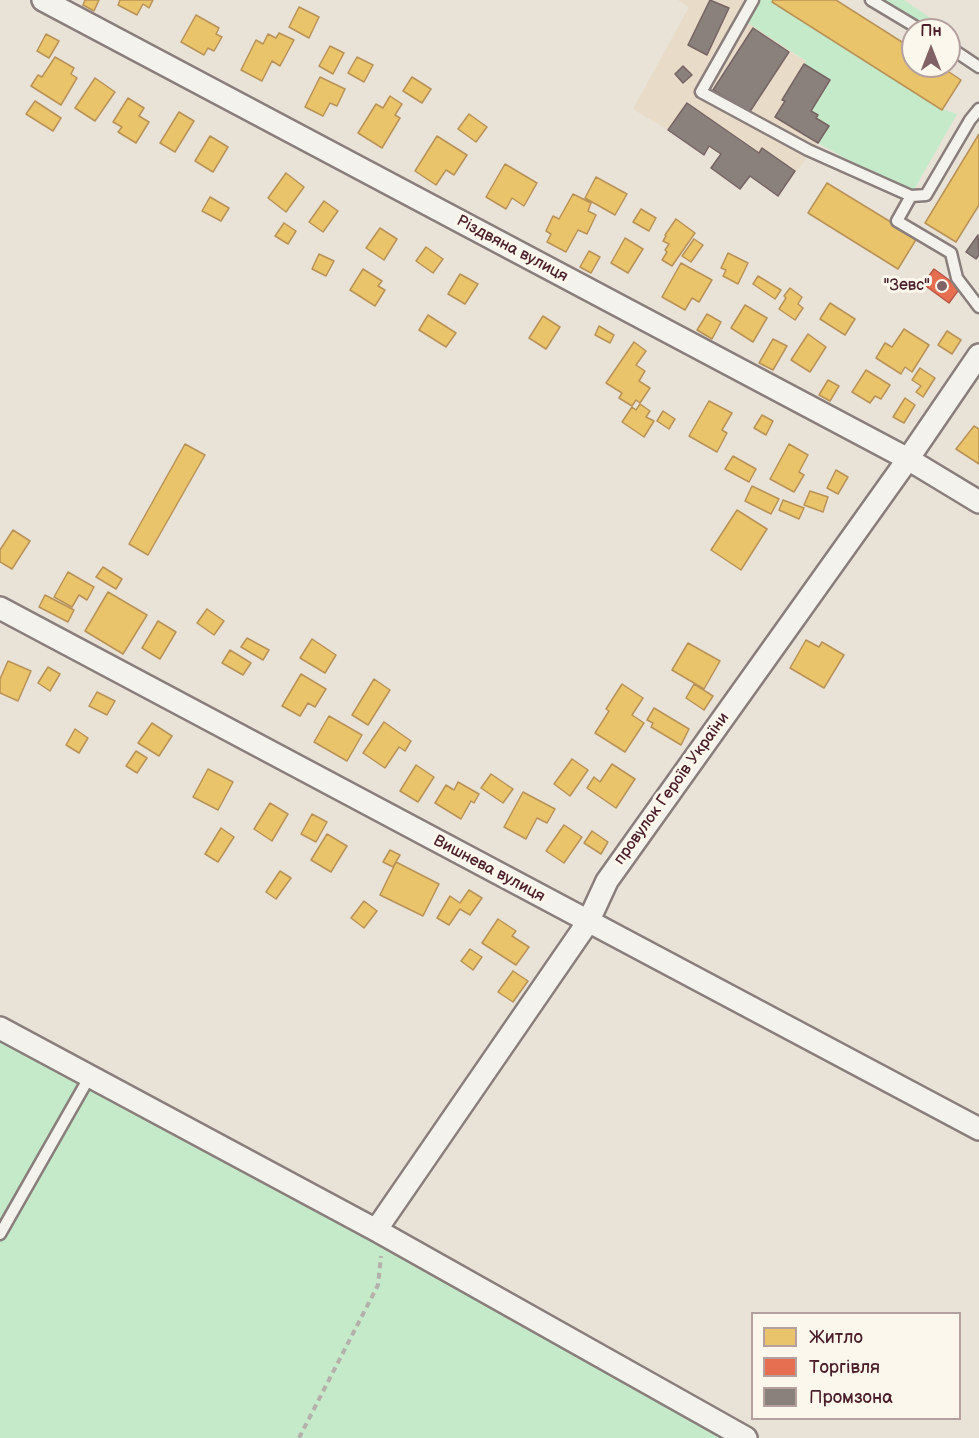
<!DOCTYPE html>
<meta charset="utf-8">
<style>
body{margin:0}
#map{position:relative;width:979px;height:1438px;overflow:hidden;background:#e8e2d7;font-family:"Balsamiq Sans",sans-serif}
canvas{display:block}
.legend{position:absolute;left:751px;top:1312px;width:210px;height:108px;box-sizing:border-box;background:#fbf7ec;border:2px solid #b4a19f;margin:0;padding:8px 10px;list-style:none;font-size:18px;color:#4a1f2b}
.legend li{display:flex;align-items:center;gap:12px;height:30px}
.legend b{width:30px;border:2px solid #b4a19f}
.north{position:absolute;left:901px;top:18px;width:60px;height:60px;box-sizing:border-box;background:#fbf7ec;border:2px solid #b4a19f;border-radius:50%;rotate:0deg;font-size:16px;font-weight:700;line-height:24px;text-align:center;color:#4a1f2b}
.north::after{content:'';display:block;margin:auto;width:21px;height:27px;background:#816367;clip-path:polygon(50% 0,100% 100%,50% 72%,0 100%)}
</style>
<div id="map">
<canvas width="979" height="1438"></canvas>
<ul class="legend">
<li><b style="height:16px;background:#e9c46a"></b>Житло</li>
<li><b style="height:16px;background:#e76f51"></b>Торгівля</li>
<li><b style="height:16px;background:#8a817c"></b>Промзона</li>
</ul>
<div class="north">Пн</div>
</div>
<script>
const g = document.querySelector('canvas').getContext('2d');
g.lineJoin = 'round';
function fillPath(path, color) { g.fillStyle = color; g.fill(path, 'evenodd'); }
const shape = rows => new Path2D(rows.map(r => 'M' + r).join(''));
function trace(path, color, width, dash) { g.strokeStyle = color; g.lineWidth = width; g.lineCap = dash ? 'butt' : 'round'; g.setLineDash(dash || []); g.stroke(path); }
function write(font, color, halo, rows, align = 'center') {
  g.font = font + ' "Balsamiq Sans",sans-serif'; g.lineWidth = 6; g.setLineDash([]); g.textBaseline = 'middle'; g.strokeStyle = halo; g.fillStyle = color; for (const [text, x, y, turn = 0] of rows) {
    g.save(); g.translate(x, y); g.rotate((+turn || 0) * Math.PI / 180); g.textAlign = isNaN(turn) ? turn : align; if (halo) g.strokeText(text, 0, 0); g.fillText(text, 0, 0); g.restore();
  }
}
fillPath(shape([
 [678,0,757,0,789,52,806,61,805,65,830,80,816,118,829,126,818,143,778,196,750,176,740,189,711,168,720,154,710,147,704,155,668,130,633,109,689,7]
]), '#e8dcc8');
fillPath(shape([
 [757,0,773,0,772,2,942,109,957,114,911,195,818,143,829,126,816,118,817,115,811,111,829,79,804,64,806,61,745,21],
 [879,0,904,0,948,30,924,30],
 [0,1028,746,1438,0,1438]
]), '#c5eac9');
const homes = shape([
 [85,0,99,0,94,11,83,5,85,0],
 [120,0,153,0,149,8,143,4,137,15,118,5,120,0],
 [773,0,836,0,913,49,913,66,940,66,961,80,942,110,772,2,773,0],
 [299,7,319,17,309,38,289,27,299,7],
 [196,15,219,28,216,34,222,37,214,51,208,48,204,55,181,42,196,15],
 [279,33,294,40,280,66,272,61,262,81,241,70,256,40,263,44,268,34,276,38,279,33],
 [46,34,59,41,49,58,37,51,46,34],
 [330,46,344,53,333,74,319,66,330,46],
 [55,57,74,68,71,74,77,78,61,105,31,86,38,75,42,77,55,57],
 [357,57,373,65,364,82,348,73,357,57],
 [320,77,345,89,337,106,330,103,323,116,305,107,320,77],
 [412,77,431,89,422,103,403,91,412,77],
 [95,78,115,92,95,121,75,108,95,78],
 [390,96,402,104,395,115,400,118,382,148,358,133,376,104,383,108,390,96],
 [128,98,144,108,139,116,149,122,136,143,118,132,122,127,113,122,128,98],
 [35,101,61,118,53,131,26,114,35,101],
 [179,112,194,121,175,152,160,143,179,112],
 [469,114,487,127,476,142,458,129,469,114],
 [979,134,979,205,956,242,925,223,979,134],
 [210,136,228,147,213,172,195,161,210,136],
 [437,136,467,155,454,175,446,170,436,185,415,171,437,136],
 [505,164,537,183,524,206,512,198,506,209,486,197,505,164],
 [286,173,304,187,286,212,268,198,286,173],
 [596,177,627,194,615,215,585,198,596,177],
 [827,183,917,238,898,269,808,213,827,183],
 [573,194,591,203,588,211,596,215,587,234,578,230,566,252,547,242,551,234,546,231,553,216,559,219,573,194],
 [210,197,229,208,221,221,202,211,210,197],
 [324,201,338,211,323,232,309,222,324,201],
 [641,209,656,218,649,231,633,222,641,209],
 [676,219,695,233,672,266,662,260,667,252,665,250,669,244,663,241,666,236,665,235,676,219],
 [284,223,296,231,288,244,275,236,284,223],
 [380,228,397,239,384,260,366,248,380,228],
 [625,238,643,249,628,273,611,263,625,238],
 [694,239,703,245,691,262,682,256,694,239],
 [426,247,443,259,433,273,416,261,426,247],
 [589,251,600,257,591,273,580,267,589,251],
 [728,253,748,263,738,284,723,276,726,270,721,268,728,253],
 [319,254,334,261,326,276,312,269,319,254],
 [681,263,712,280,699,302,692,298,685,310,662,297,681,263],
 [363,269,382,281,378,286,385,290,375,306,350,290,363,269],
 [460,274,478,284,465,304,448,294,460,274],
 [758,276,781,290,775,299,753,284,758,276],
 [790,288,802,297,798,304,803,308,795,320,779,309,786,298,784,296,790,288],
 [830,303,855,319,845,335,820,319,830,303],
 [745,305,767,318,753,342,731,328,745,305],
 [707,314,721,322,712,339,697,330,707,314],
 [428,315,456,333,446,347,419,330,428,315],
 [543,316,560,327,546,349,529,338,543,316],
 [599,326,614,335,610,343,595,335,599,326],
 [904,329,929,345,912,372,905,367,901,374,876,358,885,343,892,347,904,329],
 [947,331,961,340,952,354,938,345,947,331],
 [808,334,826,347,810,372,791,360,808,334],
 [773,339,787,346,773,370,759,363,773,339],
 [634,342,646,351,636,365,645,371,639,381,650,388,640,403,636,400,632,406,619,398,622,393,606,383,634,342],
 [920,368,935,378,923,397,916,392,921,386,912,380,920,368],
 [866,370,890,385,881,399,875,396,870,403,852,392,866,370],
 [828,380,839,386,830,401,819,395,828,380],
 [905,398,915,405,904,423,893,417,905,398],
 [709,401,732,413,722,430,727,433,717,452,689,436,709,401],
 [640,404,650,411,646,417,654,421,644,437,622,422,632,407,636,410,640,404],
 [663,411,675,419,669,429,657,421,663,411],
 [762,415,773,421,766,435,754,428,762,415],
 [974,426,979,429,979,464,956,449,974,426],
 [185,444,205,455,148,555,129,544,185,444],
 [789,444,808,455,799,472,804,475,794,492,770,479,789,444],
 [733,456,756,469,749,482,725,469,733,456],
 [836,470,848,477,838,494,827,488,836,470],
 [752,486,779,499,771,514,745,501,752,486],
 [810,491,828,497,823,512,804,505,810,491],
 [783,500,804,508,799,519,779,510,783,500],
 [737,510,767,529,741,570,711,550,737,510],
 [13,530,30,541,12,569,0,562,0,550,13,530],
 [103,567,122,579,116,589,96,577,103,567],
 [68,572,94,587,87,600,79,595,72,607,54,597,68,572],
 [108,592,147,615,123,654,85,631,108,592],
 [45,595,74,610,68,622,39,607,45,595],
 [207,609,224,621,214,635,197,623,207,609],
 [158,621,176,632,160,659,142,648,158,621],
 [247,638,269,650,263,660,241,647,247,638],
 [312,639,336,655,325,673,300,658,312,639],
 [806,640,819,647,822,642,844,655,824,688,790,668,806,640],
 [688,643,720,661,704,689,672,670,688,643],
 [230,650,251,663,243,675,222,663,230,650],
 [8,661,31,671,18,701,0,693,0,679,8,661],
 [48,667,60,674,50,691,38,683,48,667],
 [301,674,326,689,315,707,308,703,300,716,282,706,301,674],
 [374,679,390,690,368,725,352,715,374,679],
 [622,684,643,698,632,715,644,723,625,752,595,733,609,711,606,709,622,684],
 [694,684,713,696,704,710,686,698,694,684],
 [97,692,115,701,107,715,89,706,97,692],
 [654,708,689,729,681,745,651,727,653,723,647,720,654,708],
 [329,716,362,735,347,761,314,742,329,716],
 [384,722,411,741,405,751,399,747,385,768,363,753,384,722],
 [152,723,172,736,159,756,138,743,152,723],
 [75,729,88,738,79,753,66,745,75,729],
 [136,751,147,758,137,773,126,766,136,751],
 [572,759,588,770,570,796,554,784,572,759],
 [612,764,635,779,616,808,587,788,594,777,600,782,612,764],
 [416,765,434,777,418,802,400,791,416,765],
 [208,769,233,782,218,810,193,797,208,769],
 [491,774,513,789,503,803,481,788,491,774],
 [458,782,479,794,474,803,471,801,461,819,435,803,446,785,454,790,458,782],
 [523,792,555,809,547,823,537,818,526,839,504,827,523,792],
 [270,803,288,814,272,841,254,829,270,803],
 [312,814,327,822,316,842,301,834,312,814],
 [564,825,582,837,564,863,546,851,564,825],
 [221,828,234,837,218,862,205,854,221,828],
 [592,831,608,842,601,854,584,843,592,831],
 [327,834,347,846,331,872,311,860,327,834],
 [390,850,400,855,393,867,383,862,390,850],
 [396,862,439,884,423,916,380,895,396,862],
 [280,871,291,878,276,899,266,892,280,871],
 [469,890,482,898,470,915,460,909,449,925,437,918,450,896,460,903,469,890],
 [364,901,377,911,364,928,351,918,364,901],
 [498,919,516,931,512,936,529,947,516,965,482,943,498,919],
 [470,949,482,957,473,970,461,961,470,949],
 [513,971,528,981,513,1002,498,992,513,971]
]);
fillPath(homes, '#e9c46a');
trace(homes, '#b99257', 1.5);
const shops = shape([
 [934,269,960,288,949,303,923,284,934,269]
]);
fillPath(shops, '#e76f51');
trace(shops, '#b85746', 1.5);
const industry = shape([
 [710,0,729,8,707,55,688,45,710,0],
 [753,28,789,52,749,113,713,90,753,28],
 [804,64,830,80,811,111,818,115,816,118,829,126,818,143,775,117,785,101,782,100,804,64],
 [683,66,692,75,683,83,675,74,683,66],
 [687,103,759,153,762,148,795,171,778,196,750,176,740,189,711,168,721,154,709,146,704,155,668,130,687,103],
 [978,235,979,255,976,259,966,252,978,235]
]);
fillPath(industry, '#8a817c');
trace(industry, '#776464', 1.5);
const service = shape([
 [753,0,701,92,808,150,911,196,926,195,970,120,979,109],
 [871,0,921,30],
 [949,47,979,67],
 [911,196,897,221,951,253,957,278,979,307],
 [0,1234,90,1076]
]);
const minor = shape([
 [43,0,908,459,979,502],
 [0,608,979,1129],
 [0,1028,376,1230,746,1438],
 [376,1230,588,922,607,881,908,459,979,355]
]);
trace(service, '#897e7c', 15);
trace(minor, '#897e7c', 26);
trace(shape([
 [299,1438,378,1285,381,1256]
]), '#b6b0ad', 4, [6, 4.5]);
trace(service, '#f4f2ed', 10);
trace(minor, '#f4f2ed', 21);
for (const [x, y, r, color] of [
 [942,286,6,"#816367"]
]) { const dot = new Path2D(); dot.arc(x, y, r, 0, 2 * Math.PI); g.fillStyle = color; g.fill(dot); trace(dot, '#fbf7ec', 2); }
write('16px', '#4a1f2b', '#fbf7ec', [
 ["Різдвяна вулиця",512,249,28],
 ["провулок Героїв України",672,789,-54],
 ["Вишнева вулиця",489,869,28]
]);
write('16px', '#4a1f2b', '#fbf7ec', [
 ["\"Зевс\"",930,286]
], 'right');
</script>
